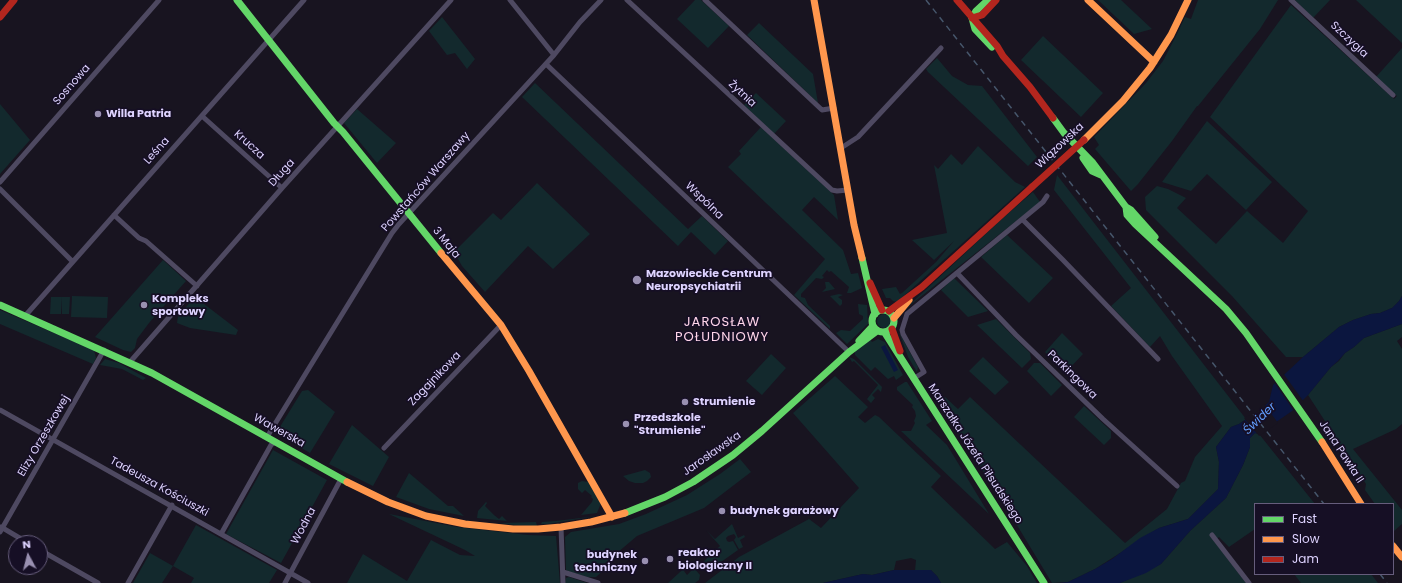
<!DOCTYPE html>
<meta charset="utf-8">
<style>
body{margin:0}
#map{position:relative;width:1402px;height:583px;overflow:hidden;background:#181420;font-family:Poppins,sans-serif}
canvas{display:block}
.legend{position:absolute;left:1254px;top:503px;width:140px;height:72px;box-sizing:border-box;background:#160f25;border:1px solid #665d7c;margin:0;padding:5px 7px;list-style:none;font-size:12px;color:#ded3ff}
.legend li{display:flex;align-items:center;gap:8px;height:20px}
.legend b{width:20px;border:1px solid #665d7c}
.north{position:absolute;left:8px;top:535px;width:40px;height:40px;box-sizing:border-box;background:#160f25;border:1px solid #665d7c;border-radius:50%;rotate:353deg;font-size:11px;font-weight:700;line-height:16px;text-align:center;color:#ded3ff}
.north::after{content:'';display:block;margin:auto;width:14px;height:18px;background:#9990b1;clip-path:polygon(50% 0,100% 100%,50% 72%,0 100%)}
</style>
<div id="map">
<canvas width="1402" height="583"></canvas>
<ul class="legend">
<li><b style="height:5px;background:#63d668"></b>Fast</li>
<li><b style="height:5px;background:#ff974d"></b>Slow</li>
<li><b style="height:5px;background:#b3261e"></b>Jam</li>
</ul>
<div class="north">N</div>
</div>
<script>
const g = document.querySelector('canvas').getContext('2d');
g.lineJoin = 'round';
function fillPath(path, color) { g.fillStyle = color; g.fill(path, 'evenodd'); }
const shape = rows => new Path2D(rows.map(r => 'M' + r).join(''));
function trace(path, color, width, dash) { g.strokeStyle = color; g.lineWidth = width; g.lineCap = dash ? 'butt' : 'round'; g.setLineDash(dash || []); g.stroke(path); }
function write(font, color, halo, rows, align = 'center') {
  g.font = font + ' Poppins,sans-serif'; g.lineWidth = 3.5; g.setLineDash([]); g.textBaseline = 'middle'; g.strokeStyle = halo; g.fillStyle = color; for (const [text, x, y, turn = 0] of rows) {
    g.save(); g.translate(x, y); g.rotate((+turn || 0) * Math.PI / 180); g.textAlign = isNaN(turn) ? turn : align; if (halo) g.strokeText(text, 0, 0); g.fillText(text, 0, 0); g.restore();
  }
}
fillPath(shape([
 [695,0,701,0,729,26,708,48,677,19],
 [1098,0,1121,0,1152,29,1134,34],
 [1198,0,1278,0,1260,29,1198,106,1197,106,1172,141,1138,184,1131,191,1095,149,1099,145,1094,137,1146,83,1163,61,1177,34,1185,17,1191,19],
 [1295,0,1330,0,1313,18],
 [1356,0,1402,0,1402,43],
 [1291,5,1394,99,1397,96,1376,77,1402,48,1402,296,1399,301,1392,308,1380,313,1371,314,1353,320,1339,327,1303,357,1286,357,1232,296,1146,210,1145,197,1157,186,1168,189,1186,198,1177,208,1216,244,1247,211,1283,243,1308,211,1210,117],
 [442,17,475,59,467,69,455,53,447,55,429,31],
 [759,23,813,74,818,103,747,35],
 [1043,36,1103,93,1081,117,1021,60],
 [937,58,952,76,968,85,982,86,1037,157,1028,166,928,72,926,69],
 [535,83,688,229,702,216,728,241,727,242,715,255,691,232,678,246,522,97],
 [756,93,786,121,774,134,744,105],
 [0,104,30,140,0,174],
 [357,109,396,143,377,163,344,123],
 [1207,121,1272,182,1246,210,1207,174,1191,191,1162,182],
 [761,127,834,195,838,220,814,197,802,210,843,250,851,274,858,273,862,288,851,293,847,293,849,287,831,271,829,272,827,270,822,276,824,277,822,279,816,278,801,294,801,297,805,298,808,305,830,326,830,329,794,295,825,259,728,167,741,154,739,151],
 [978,146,1015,182,1025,187,897,302,893,301,890,298,886,298,882,289,896,287,900,294,902,293,936,262,954,241,934,260,912,240,947,233,934,165,938,169,951,154,962,165],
 [1057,175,1246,419,1239,424,1231,427,1216,447,1219,462,1218,489,1188,519,1159,528,1095,569,1068,582,1052,583,1006,507,939,402,945,397,958,409,970,397,1125,543,1167,509,1181,483,1185,481,1195,457,1222,426,1172,356,1160,336,1150,347,1111,306,1131,288,1054,190],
 [537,183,590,234,553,269,528,246,485,292,462,266,454,252,493,213,501,220],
 [1033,192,1040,202,904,310,1004,217],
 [1007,235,1053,278,1029,303,981,257],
 [163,260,186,281,149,323,137,339,135,348,131,352,123,350,95,337],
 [954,278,988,311,968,317,941,290],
 [825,282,829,282,835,289,822,292,826,288],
 [839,294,843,295,838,297,842,300,842,304,840,306,830,296],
 [72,296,108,297,107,318,71,317],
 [51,297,62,297,61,314,50,314],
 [62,297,70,297,69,314,62,314],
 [195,297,238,330,236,335,190,328,177,323,178,316],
 [858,304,867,305,868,324,847,344,836,333,841,330,850,331,863,319,863,316,859,314],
 [0,310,94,350,96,358,93,364,0,324],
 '877 321a7 7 0 1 1 14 0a7 7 0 1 1-14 0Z',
 [996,319,1030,353,1031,359,1022,368,977,325],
 [1402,324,1402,337,1397,341,1402,349,1402,424,1396,429,1353,449,1402,510,1402,524,1394,531,1393,529,1393,504,1375,504,1365,490,1366,484,1308,395,1331,367,1339,361,1345,353,1354,347,1364,338],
 [899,332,918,367,917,372,908,357],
 [1062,333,1083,354,1065,373,1045,352],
 [870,339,872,342,878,339,885,342,903,375,896,380,894,376,888,379,875,367,871,371,855,355,855,351],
 [771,354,786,368,762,395,746,381],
 [849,357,854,359,882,387,881,392,878,389,872,395,875,398,871,403,867,399,878,385,854,361,852,362],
 [983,357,1009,382,995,395,969,371],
 [105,359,119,363,146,378,143,380,122,369,100,365],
 [1034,363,1040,363,1062,385,1051,396,1027,371],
 [835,376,868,407,858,417,865,423,875,415,879,417,941,476,931,487,995,549,1007,542,1027,566,1037,583,941,583,937,576,931,570,915,571,916,560,911,558,896,561,894,570,872,575,863,574,823,583,705,583,739,557,809,519,821,528,859,488,793,413],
 [905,382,907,382,932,421,926,425,947,445,989,514,901,431,911,431,915,423,914,421,916,416,915,411,912,407,913,405,897,390,897,387],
 [308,390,335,412,310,453,279,435,278,430,302,391],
 [1084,406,1111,431,1111,438,1104,445,1074,417],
 [352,425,389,457,373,486,329,464],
 [1255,433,1259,434,1315,504,1255,504,1255,529,1229,547,1219,537,1214,541,1246,583,1120,583,1161,564,1190,531,1226,498,1243,465,1250,447,1250,438],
 [273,450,327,480,281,563,226,534],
 [740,459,751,472,704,508,637,536,604,564,606,568,596,577,587,577,570,572,566,570,565,537,571,532,619,524,646,514,687,495,720,474],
 [645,470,650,473,651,477,647,481,643,483,635,483,629,481,623,476],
 [409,473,448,506,453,506,464,516,429,509,396,497],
 [582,481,588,482,601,503,597,513,581,515,592,502,593,499,591,497,592,496,585,490,582,493,578,489,578,483],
 [486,502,487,503,485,506,494,515,499,519,502,516,507,521,477,518,478,511],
 [389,514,457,527,528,535,556,536,560,583,347,583,363,554,407,581,431,540,460,555,475,556,465,550],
 [597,516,548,524,541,524,542,522,556,521],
 [536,522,537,526,514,525,500,523],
 [732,524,738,538,744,535,745,537,740,540,743,547,739,549,734,540,736,537,734,534,728,536,726,538,727,541,729,542,733,541,738,550,711,569,708,570,703,565,703,562,720,546,706,530,715,539],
 [196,525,277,570,269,583,191,583,194,578,173,566,162,583,133,583,150,553,173,566],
 [691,562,691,564,684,571,687,575,694,568,700,575,699,580,695,583,668,583],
 [1294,574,1371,574,1378,583,1301,583],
 [569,577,587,583,565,583,566,578]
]), '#13292d');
fillPath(shape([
 [1402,296,1402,324,1364,338,1354,347,1345,353,1338,361,1331,367,1308,395,1292,411,1259,434,1255,433,1250,438,1250,447,1243,465,1226,498,1190,531,1161,564,1146,573,1120,583,1059,583,1068,582,1095,569,1112,559,1140,538,1159,528,1188,519,1218,489,1219,462,1216,447,1231,427,1239,424,1259,411,1269,402,1273,385,1303,357,1339,327,1353,320,1371,314,1380,313,1392,308,1399,301],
 [885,345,898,370,894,372,881,347],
 [894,570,931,570,937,576,941,583,823,583,863,574,872,575]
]), '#0b163f');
fillPath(shape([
 [1283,373,1304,402,1294,411,1274,382],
 [1264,404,1278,423,1259,436,1244,418,1250,415,1250,412,1255,409,1258,409]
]), '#181420');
trace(shape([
 [510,0,554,55],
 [627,0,832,190,837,191,848,190],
 [705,0,822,110,834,108],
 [1291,0,1393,95],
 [546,64,849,352],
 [202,116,282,188],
 [841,148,858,137,941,48],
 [0,182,159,0],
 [0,189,72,261],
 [114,215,139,238,146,241,197,286],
 [1023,220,1063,260,1158,359],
 [957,273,1016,335,1103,419,1177,486],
 [25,316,304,0],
 [130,362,282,188,451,0],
 [913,379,924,372,903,334,902,330,907,314,1043,202,1047,196],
 [0,410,308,583],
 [267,437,306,373,392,233,399,224,554,55,580,22,601,0],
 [384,448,501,325],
 [1,527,28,543],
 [561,527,563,583],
 [0,532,104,350],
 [221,534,271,445,275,442],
 [1212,535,1249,583],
 [40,550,98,583],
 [563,572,598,583],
 [128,583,172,505],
 [285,583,341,479]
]), '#4e4961', 5);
trace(shape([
 [237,0,334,123,343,132,441,253],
 [972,18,975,29,992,47],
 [972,18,976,11,988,0],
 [1053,118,1064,133,1093,163,1126,207,1131,210,1155,237],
 [1083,158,1092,171,1101,175],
 [1126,207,1127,215,1135,224,1226,309,1246,333,1322,442],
 [862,258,875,314],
 [0,305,152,373,347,482],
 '872 321a11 11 0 1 1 22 0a11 11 0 1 1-22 0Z',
 [885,333,1044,583],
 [859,341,873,326],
 [625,513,665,497,693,482,733,455,762,431,849,352,877,331]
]), '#63d668', 7);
trace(shape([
 [814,0,854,225,862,258],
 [1088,0,1154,62],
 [1084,140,1123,101,1150,68,1171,35,1188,0],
 [441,253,501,325,529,371,612,517],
 [894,318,909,300],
 [1322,442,1361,504],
 [347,482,388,502,426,516,465,524,513,529,538,529,561,527,591,522,625,513],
 [1393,546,1402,557]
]), '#ff974d', 7);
trace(shape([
 [957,0,997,46,1003,56,1030,87,1053,118],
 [0,17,14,0],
 [972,18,982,15,996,0],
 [870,283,882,310],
 [889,311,922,287,1032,187],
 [892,329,900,351]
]), '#b3261e', 7);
trace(shape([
 [926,0,1324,504],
 [1380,574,1387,583]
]), '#46566b', 1.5, [6, 5]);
trace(shape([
 [1032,187,1084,140]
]), '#b3261e', 7);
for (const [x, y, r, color] of [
 [98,114,4,"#9990b1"],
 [637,280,5,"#9990b1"],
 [144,305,4,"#9990b1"],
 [685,402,4,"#9990b1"],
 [626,424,4,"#9990b1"],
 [722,511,4,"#9990b1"],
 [670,559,4,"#9990b1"],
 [645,561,4,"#9990b1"]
]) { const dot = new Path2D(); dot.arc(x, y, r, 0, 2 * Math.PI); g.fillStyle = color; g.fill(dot); trace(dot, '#160f25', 1.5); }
write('11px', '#ded3ff', '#160f25', [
 ["Szczygla",1349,40,43],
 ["Sosnowa",72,85,-49],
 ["Żytnia",742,94,43],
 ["Krucza",249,145,42],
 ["Wiązowska",1060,146,-43],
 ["Leśna",157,151,-48],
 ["Długa",282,173,-48],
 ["Powstańców Warszawy",426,182,-49],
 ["Wspólna",704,201,44],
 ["3 Maja",446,243,51],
 ["Parkingowa",1072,375,44],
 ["Zagajnikowa",435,379,-46],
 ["Wawerska",279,431,29],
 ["Elizy Orzeszkowej",44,436,-60],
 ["Jana Pawła II",1341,452,57],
 ["Jarosławska",712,454,-35],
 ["Marszałka Józefa Piłsudskiego",975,454,57],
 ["Tadeusza Kościuszki",159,487,29],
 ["Wodna",304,526,-62]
]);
write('bold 11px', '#ded3ff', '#160f25', [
 ["Willa Patria",106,114],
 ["Mazowieckie Centrum",646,274],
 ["Neuropsychiatrii",646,287],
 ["Kompleks",152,299],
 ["sportowy",152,312],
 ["Strumienie",693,402],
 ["Przedszkole",634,418],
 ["\"Strumienie\"",634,431],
 ["budynek garażowy",730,511],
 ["reaktor",678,553],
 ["biologiczny II",678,566],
 ["budynek",637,555,"right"],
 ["techniczny",637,568,"right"]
], 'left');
write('italic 12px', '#629efe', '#160f25', [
 ["Świder",1260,419,-44]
]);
g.letterSpacing = '1px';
write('13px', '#ffd5e9', '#160f25', [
 ["JAROSŁAW",722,323],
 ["POŁUDNIOWY",722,338]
]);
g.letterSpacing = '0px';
</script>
